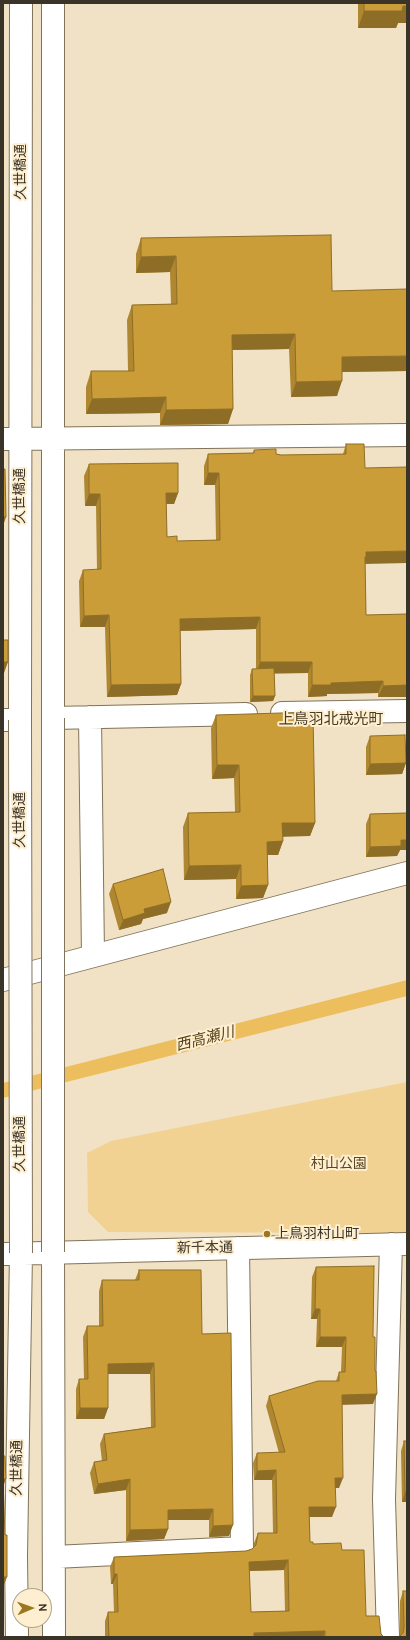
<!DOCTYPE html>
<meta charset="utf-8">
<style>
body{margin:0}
#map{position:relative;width:410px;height:1640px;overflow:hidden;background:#f1e2c5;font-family:Cabin,sans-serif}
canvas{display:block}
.frame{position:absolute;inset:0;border:4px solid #393328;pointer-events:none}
.north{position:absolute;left:12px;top:1588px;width:40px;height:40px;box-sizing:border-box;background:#ffefd1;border:1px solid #b0a48d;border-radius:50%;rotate:88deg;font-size:11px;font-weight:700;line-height:16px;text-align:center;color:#393328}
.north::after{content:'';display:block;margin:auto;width:14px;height:18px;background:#9c7722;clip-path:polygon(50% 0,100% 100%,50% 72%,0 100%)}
</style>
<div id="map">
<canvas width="410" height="1640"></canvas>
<div class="frame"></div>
<div class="north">N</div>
</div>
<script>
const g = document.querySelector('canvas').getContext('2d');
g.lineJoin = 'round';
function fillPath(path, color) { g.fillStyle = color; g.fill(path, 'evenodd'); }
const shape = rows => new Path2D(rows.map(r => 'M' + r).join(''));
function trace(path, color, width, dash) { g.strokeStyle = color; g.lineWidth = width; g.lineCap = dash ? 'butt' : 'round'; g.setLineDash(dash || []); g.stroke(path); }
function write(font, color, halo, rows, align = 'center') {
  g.font = font + ' Cabin,"Noto Sans JP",sans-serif'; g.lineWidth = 4; g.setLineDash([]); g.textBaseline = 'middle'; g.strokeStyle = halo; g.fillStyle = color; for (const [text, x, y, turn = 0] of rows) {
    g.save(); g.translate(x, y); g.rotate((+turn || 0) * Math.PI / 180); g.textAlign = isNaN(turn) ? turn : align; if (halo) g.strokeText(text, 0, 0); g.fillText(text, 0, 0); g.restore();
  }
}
fillPath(shape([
 [407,1082,407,1233,108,1232,88,1212,87,1153,111,1141]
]), '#f2d293');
fillPath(shape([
 [407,980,407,996,3,1098,3,1083]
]), '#edbe5d');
const minor = shape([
 [53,3,53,718,246,714],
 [3,439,407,435],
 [282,713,407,711],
 [90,717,93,956],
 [3,720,20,720,21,3],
 [3,980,407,873],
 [53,1252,54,1637],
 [3,1254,407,1244],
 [54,1557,242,1548,238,1248],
 [17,1637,16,1556,21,1253],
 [388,1637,384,1499,391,1244]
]);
trace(minor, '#817359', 24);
trace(minor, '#fff', 22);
const minorBridge = shape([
 [53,718,53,1252],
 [20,720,21,1253]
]);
trace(minorBridge, '#817359', 24, []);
trace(minorBridge, '#fff', 22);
fillPath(shape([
 [358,3,407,3,407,23,398,23,396,28,358,28],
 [141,238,332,291,407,371,342,372,337,396,291,397,289,349,232,350,233,409,228,424,160,425,160,413,86,414,86,387,91,371,128,371,127,320,132,305,171,304,170,272,136,273,136,254],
 [346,444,365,564,366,615,407,614,407,697,378,697,378,693,327,694,327,696,308,697,308,673,274,673,275,696,273,701,250,702,250,675,252,669,256,669,256,629,180,631,181,684,177,695,107,697,105,627,80,627,79,581,83,570,97,570,96,506,85,506,84,476,89,464,178,493,174,504,166,504,167,537,177,541,216,540,215,485,204,485,204,466,208,454,253,453,254,450,281,455,343,454],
 [216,715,315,823,310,836,283,836,283,841,278,855,267,855,268,885,263,898,236,899,236,879,184,880,183,827,188,813,235,812,234,778,212,779,211,728],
 [370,736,406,763,402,774,366,775,366,747],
 [407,813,407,850,400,850,397,856,366,857,366,824,370,814],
 [113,884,167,913,143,919,141,924,119,930,109,894],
 [316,1267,373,1337,373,1404,342,1404,339,1488,335,1488,332,1517,309,1517,310,1542,313,1544,342,1550,366,1616,381,1634,384,1637,105,1637,105,1621,108,1612,114,1612,113,1584,111,1584,110,1567,114,1557,246,1551,252,1549,254,1547,254,1543,258,1533,273,1533,272,1480,254,1480,253,1463,257,1453,279,1453,266,1406,269,1396,336,1381,339,1372,341,1372,342,1347,316,1347,317,1319,311,1319,312,1277],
 [284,1570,285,1611,251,1612,249,1571],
 [139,1270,202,1334,229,1536,209,1537,209,1520,168,1520,168,1529,164,1539,126,1541,126,1490,94,1494,90,1473,94,1462,102,1461,100,1444,104,1434,151,1427,150,1374,108,1374,108,1408,104,1419,76,1419,76,1389,79,1379,84,1379,83,1337,87,1326,99,1326,99,1291,102,1280,135,1280],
 [404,1441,407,1441,407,1502,402,1502,401,1451],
 [403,1591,407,1637,400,1635,400,1601]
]), '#af8730');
fillPath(shape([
 [80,3,161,3,80,4],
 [403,6,407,6,407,23,398,23,396,28,358,28,364,11],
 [176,256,170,272,136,273,141,257],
 [295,334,289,349,227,350,232,335],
 [407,356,407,371,337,372,342,357],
 [342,381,337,396,291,397,296,382],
 [166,397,160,413,86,414,92,399],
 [233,409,228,424,160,425,166,410],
 [208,473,219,473,215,485,204,485],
 [166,493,178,493,174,504,162,504],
 [89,494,100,494,96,506,85,506],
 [3,517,6,517,3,526],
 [407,551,407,563,364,564,362,569,366,552],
 [109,615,105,627,80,627,84,616],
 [260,617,256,629,175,631,180,619],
 [3,662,8,662,4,673,3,673],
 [260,662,312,662,308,673,256,674],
 [383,681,378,693,327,694,327,696,308,697,312,685,331,683],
 [181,684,177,695,107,697,111,685],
 [407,685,407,697,378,697,383,686],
 [253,696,275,696,273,701,250,702],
 [406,763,402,774,366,775,370,764],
 [217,765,239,765,234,778,212,779],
 [282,823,315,823,310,836,277,837],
 [401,840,407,840,407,850,400,850,397,856,366,857,370,847],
 [283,841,278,855,262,855,267,842],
 [241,865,236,879,184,880,189,866],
 [268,885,263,898,236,899,241,886],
 [171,902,167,913,143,919,141,924,119,930,123,920,144,909],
 [315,1309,320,1309,317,1319,311,1319],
 [320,1337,346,1337,342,1347,316,1347],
 [154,1363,150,1374,104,1374,108,1364],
 [377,1394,373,1404,338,1405,342,1395],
 [80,1408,108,1408,104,1419,76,1419],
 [276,1470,272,1480,254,1480,257,1471],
 [335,1478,343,1478,339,1488,331,1488],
 [3,1479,6,1479,3,1487],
 [130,1479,126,1490,94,1494,98,1484],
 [405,1492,407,1492,407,1502,402,1502],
 [309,1507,336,1507,332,1517,305,1517],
 [213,1509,209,1520,164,1520,168,1510],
 [233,1525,229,1536,209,1537,213,1526],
 [168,1529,164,1539,126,1541,130,1530],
 [288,1560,284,1570,246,1571,249,1562],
 [114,1574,117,1574,113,1584,111,1584],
 [3,1577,7,1577,4,1585,3,1585],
 [325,1631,323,1637,252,1637,254,1633]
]), '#8e6e27');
const building = shape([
 [364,3,407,3,407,6,403,6,402,11,364,11,364,3],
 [331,235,332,291,407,289,407,356,342,357,342,381,296,382,295,334,232,335,233,409,166,410,166,397,92,399,91,371,134,371,132,305,177,304,176,256,141,257,141,238,331,235],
 [346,444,364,444,365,468,407,467,407,551,366,552,366,557,365,557,366,615,407,614,407,685,383,686,383,681,331,683,331,685,312,685,312,662,260,662,260,617,180,619,181,684,111,685,109,615,84,616,83,570,101,569,100,494,89,494,89,464,178,463,178,493,166,493,167,537,177,536,177,541,220,540,219,473,208,473,208,454,254,453,254,450,276,449,276,454,281,455,346,454,346,444],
 [3,469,5,469,6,517,3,517,3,469],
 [3,640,8,640,8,662,3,662,3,640],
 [274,668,275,696,253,696,252,669,274,668],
 [313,712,315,823,282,823,283,841,267,842,268,885,241,886,241,865,189,866,188,813,240,812,239,765,217,765,216,715,313,712],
 [405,735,406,763,370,764,370,736,405,735],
 [407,813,407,840,401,840,401,846,370,847,370,814,407,813],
 [163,869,171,902,144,909,145,913,123,920,113,884,163,869],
 [374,1266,373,1337,375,1337,375,1371,376,1371,377,1394,342,1395,343,1478,335,1478,336,1507,309,1507,310,1542,313,1542,313,1544,341,1543,342,1550,364,1550,366,1616,379,1616,381,1634,384,1637,325,1637,325,1631,254,1633,254,1637,109,1637,108,1612,118,1612,117,1574,114,1574,114,1557,246,1551,252,1549,256,1545,258,1533,277,1533,276,1470,257,1471,257,1453,285,1452,269,1396,318,1381,339,1381,339,1372,345,1372,346,1337,320,1337,320,1309,315,1309,316,1267,374,1266],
 [288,1560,289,1611,251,1612,249,1562,288,1560],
 [139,1270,201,1270,202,1334,231,1333,233,1525,213,1526,213,1509,168,1510,168,1529,130,1530,130,1479,98,1484,94,1462,107,1460,104,1434,155,1427,154,1363,108,1364,108,1408,80,1408,79,1379,88,1379,87,1326,103,1326,102,1280,139,1280,139,1270],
 [404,1441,407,1441,407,1492,405,1492,404,1441],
 [3,1456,5,1456,6,1479,3,1479,3,1456],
 [3,1480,5,1535,7,1535,7,1577,3,1577,3,1480],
 [403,1591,407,1591,407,1637,399,1637,403,1633,404,1627,403,1591]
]);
fillPath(building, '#cb9d38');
trace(building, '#8e6e27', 1);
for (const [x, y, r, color] of [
 [267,1234,4,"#9c7722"]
]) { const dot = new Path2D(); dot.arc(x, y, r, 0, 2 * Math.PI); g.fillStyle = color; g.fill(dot); trace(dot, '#ffefd1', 1.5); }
write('14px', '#393328', '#ffefd1', [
 ["久世橋通",21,172,-90],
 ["久世橋通",20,496,-90],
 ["久世橋通",20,820,-90],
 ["久世橋通",20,1144,-90],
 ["新千本通",205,1248,-1],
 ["久世橋通",17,1468,-89]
]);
write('14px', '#5a471e', '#ffefd1', [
 ["村山公園",339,1164]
]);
write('14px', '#393328', '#ffefd1', [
 ["上鳥羽村山町",275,1234]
], 'left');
write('15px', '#483c23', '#ffefd1', [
 ["上鳥羽北戒光町",331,720]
]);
write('italic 15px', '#554219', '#ffefd1', [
 ["西高瀬川",205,1039,-14]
]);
</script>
